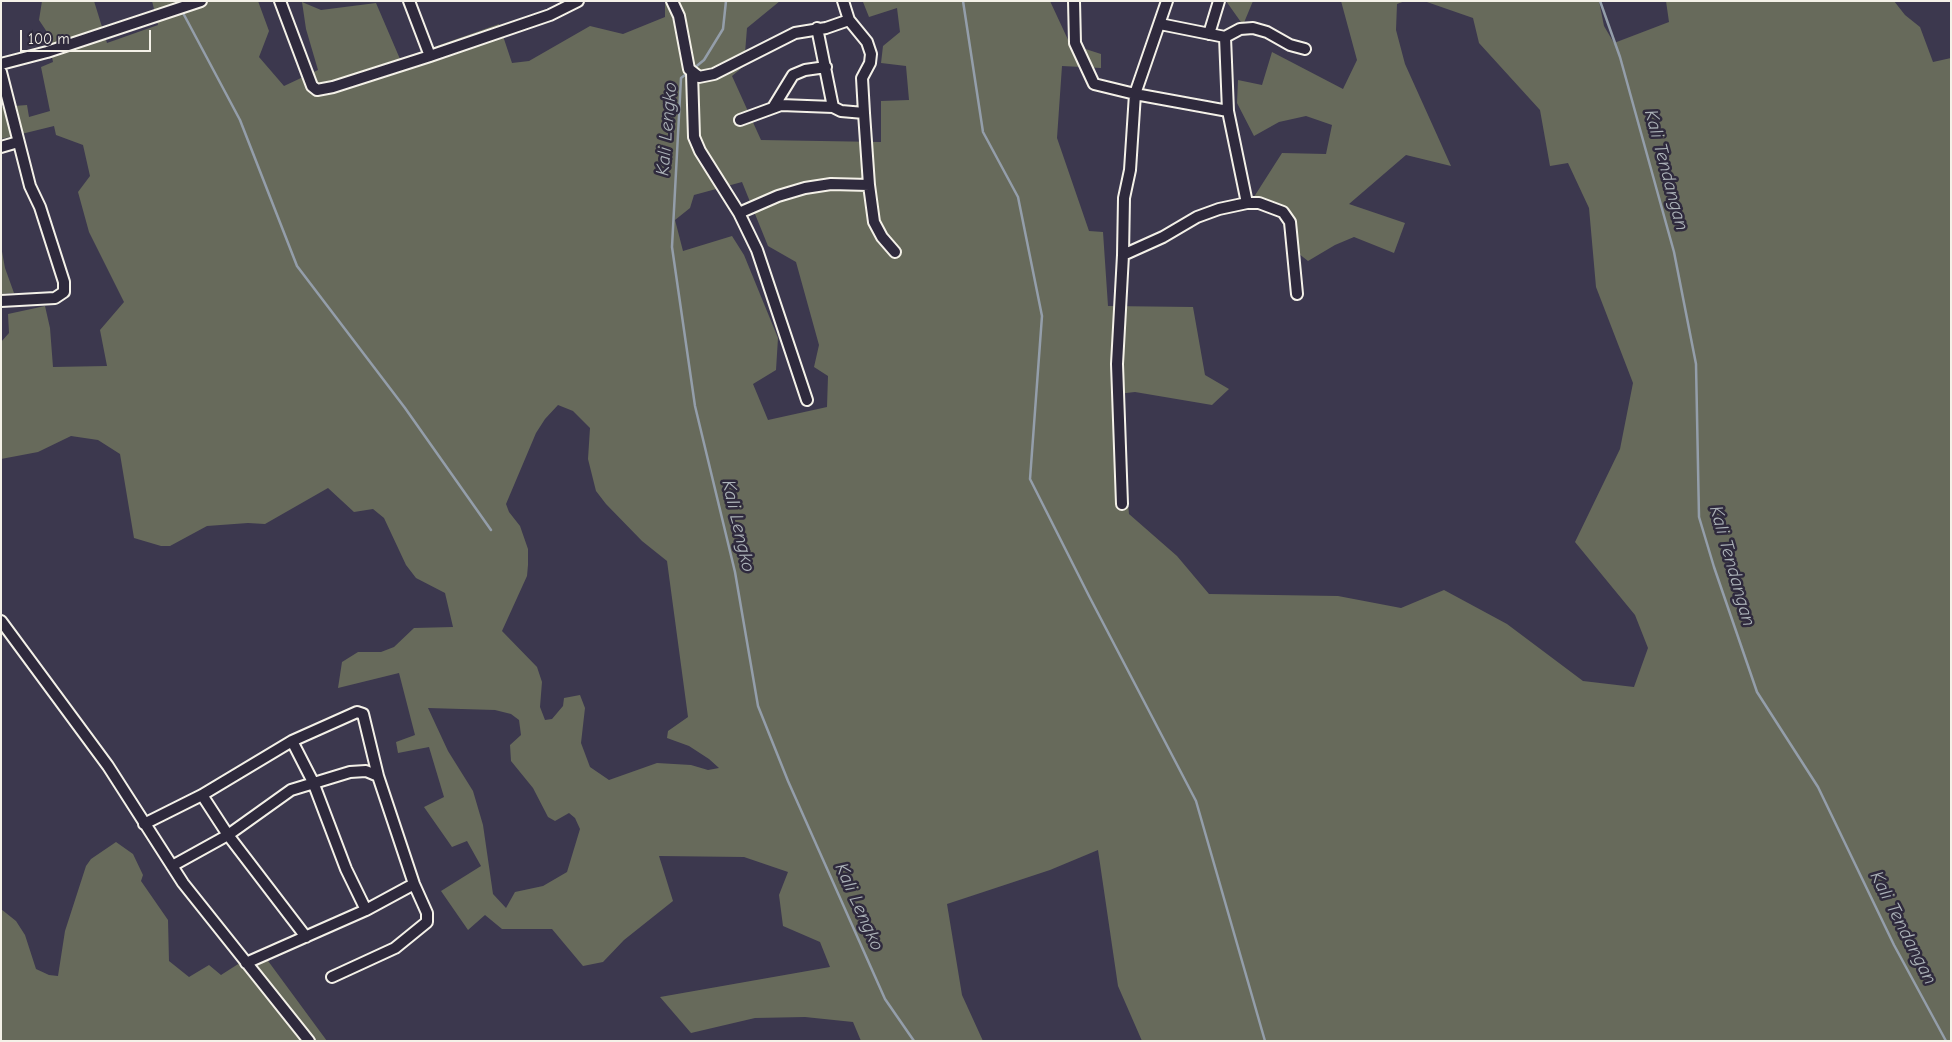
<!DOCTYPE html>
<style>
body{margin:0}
#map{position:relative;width:1952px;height:1042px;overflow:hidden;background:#3c384e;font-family:"Comic Neue",sans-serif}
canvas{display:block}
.frame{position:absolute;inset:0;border:2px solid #f4f1e8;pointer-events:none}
.scale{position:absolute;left:20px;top:30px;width:131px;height:22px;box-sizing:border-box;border:2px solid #f4f1e8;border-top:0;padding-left:6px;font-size:15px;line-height:18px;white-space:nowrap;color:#f4f1e8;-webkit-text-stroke:4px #2f2a3d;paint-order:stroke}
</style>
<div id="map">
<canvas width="1952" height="1042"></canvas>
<div class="frame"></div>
<div class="scale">100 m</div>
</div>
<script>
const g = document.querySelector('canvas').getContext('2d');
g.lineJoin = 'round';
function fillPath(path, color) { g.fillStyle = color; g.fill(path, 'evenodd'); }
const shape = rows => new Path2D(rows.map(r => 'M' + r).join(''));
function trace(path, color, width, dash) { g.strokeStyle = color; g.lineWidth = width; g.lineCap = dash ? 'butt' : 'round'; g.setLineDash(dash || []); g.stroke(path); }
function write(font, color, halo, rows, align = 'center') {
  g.font = font + ' "Comic Neue",sans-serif'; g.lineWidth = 5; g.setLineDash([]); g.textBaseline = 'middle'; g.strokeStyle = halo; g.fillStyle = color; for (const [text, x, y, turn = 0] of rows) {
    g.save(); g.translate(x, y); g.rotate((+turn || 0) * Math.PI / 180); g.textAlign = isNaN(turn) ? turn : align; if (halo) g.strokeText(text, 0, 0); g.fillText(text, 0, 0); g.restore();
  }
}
fillPath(shape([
 [42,1,94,1,107,43,158,25,152,1,258,1,269,31,259,57,284,86,318,70,306,29,302,2,321,10,376,3,400,59,499,24,512,63,529,61,590,26,623,34,665,17,665,1,780,1,747,28,744,66,732,76,761,140,881,142,881,101,909,100,906,66,881,63,883,46,900,32,897,8,869,17,863,2,1050,1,1070,44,1101,54,1101,68,1062,66,1057,138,1089,231,1103,232,1108,306,1193,307,1205,375,1229,389,1212,405,1135,392,1117,394,1129,514,1177,556,1209,594,1338,596,1401,608,1444,590,1507,624,1583,681,1634,687,1648,648,1635,615,1575,542,1620,449,1633,383,1596,287,1589,208,1568,163,1550,166,1540,110,1479,43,1473,18,1424,1,1599,1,1604,26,1614,43,1669,22,1666,1,1894,1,1905,15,1920,27,1933,62,1951,58,1951,1041,1142,1041,1118,986,1098,850,1050,870,947,904,962,995,983,1041,861,1041,853,1022,805,1017,755,1018,691,1033,660,997,830,967,820,942,783,926,779,895,788,872,744,857,659,856,673,901,624,940,603,962,583,966,552,929,502,929,485,915,468,930,441,891,481,866,467,841,452,847,424,807,444,797,429,747,398,753,396,742,415,735,399,673,338,688,342,662,358,652,381,652,394,647,414,628,453,627,445,593,416,578,406,565,384,518,373,509,354,512,328,488,265,524,248,523,207,526,170,546,161,546,134,538,120,454,98,440,71,436,38,452,1,459,1,342,9,333,8,314,45,306,50,328,53,367,107,366,100,330,124,302,89,232,78,192,90,176,83,145,56,135,54,126,1,139,1,107,27,105,29,117,50,111,41,67,53,62,47,32,39,20],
 [742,182,768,246,796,262,819,345,814,367,828,376,827,407,768,420,753,384,776,370,778,338,744,255,732,236,683,251,675,220,690,208,694,195],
 [558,405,573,411,590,428,588,459,596,491,606,504,642,541,667,561,688,717,668,731,667,738,689,746,709,759,719,768,708,770,691,765,657,763,609,780,590,767,581,743,585,708,580,695,564,698,563,706,552,719,545,720,540,707,542,682,537,667,502,631,527,576,528,565,528,549,520,526,509,512,506,504,536,433,545,419],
 [428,708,495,710,511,714,519,720,521,735,510,745,511,761,533,788,548,817,555,821,569,813,575,818,580,829,567,872,543,886,515,892,506,908,493,894,483,825,473,791,448,751],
 [1226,1,1253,1,1243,25],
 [1341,1,1405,1,1397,4,1396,30,1405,64,1451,166,1406,155,1349,204,1405,223,1394,253,1354,237,1335,245,1308,261,1289,246,1281,217,1252,200,1282,153,1326,154,1332,125,1306,116,1279,122,1254,136,1237,103,1238,80,1262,85,1272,52,1343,89,1357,60],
 [1,246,5,268,14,293,1,294],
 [116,842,133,854,143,875,141,881,168,920,169,961,189,977,209,965,221,975,260,950,327,1041,1,1041,1,909,16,921,25,935,36,969,49,975,58,976,65,931,86,866,91,859]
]), '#676a5b');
trace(shape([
 [963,1,983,132,1018,197,1042,316,1030,479,1089,596,1196,801,1265,1041],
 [1600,1,1620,57,1674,252,1696,364,1699,517,1714,567,1757,692,1818,787,1894,945,1946,1041],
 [182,11,240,120,297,266,405,408,491,530],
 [693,69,704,60,723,29,726,1],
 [689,72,681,78,672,247,695,406,735,572,758,706,788,781,885,999,914,1041]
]), '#949eaa', 2.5);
const minor = shape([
 [280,1,312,86,317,90,333,87,430,56,550,15,578,1],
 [409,1,430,56],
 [672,1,679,16,689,69,699,77,714,74,795,33,826,28,849,20,867,42,871,54,870,63,862,78,864,113,841,111,833,107,781,105,740,120],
 [843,1,849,20],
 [1074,1,1075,43,1094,84,1135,94,1228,111],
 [1160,24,1225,37,1228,111,1247,203],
 [817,28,833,107],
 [1209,34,1219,1],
 [1225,37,1240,29,1253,28,1267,32,1290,45,1305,49],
 [1,64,47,52,201,1],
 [1,72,30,186,40,207,64,282,64,292,55,298,1,301],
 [692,73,694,137,700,151,739,213,757,250,807,400],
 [774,106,793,75,805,70,826,67],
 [1,147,18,142],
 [869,185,874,222,882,237,895,252],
 [739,213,778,196,805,188,831,184,869,185,864,113],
 [1123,255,1163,237,1197,217,1219,209,1247,203,1259,203,1283,212,1290,222,1297,294],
 [1122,504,1117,364,1123,255,1124,198,1130,170,1135,94,1167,1],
 [1,621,108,766,183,883,309,1041],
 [202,795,228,835,306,937],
 [144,824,202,795,292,741,357,712,363,714,378,776],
 [172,866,228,835,291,790,350,772,366,771,378,776,414,884,427,913,427,922,395,948,332,977],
 [366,910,414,884],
 [246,963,366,910,346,869,313,782,292,741]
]);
trace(minor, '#f4f1e8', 14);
trace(minor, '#2f2a3d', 10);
write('italic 19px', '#acb3b9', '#2f2a3d', [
 ["Kali Lengko",667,129,-85],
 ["Kali Tendangan",1666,170,75],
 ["Kali Lengko",738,526,77],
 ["Kali Tendangan",1732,566,74],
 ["Kali Lengko",859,907,66],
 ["Kali Tendangan",1903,928,63]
]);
</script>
